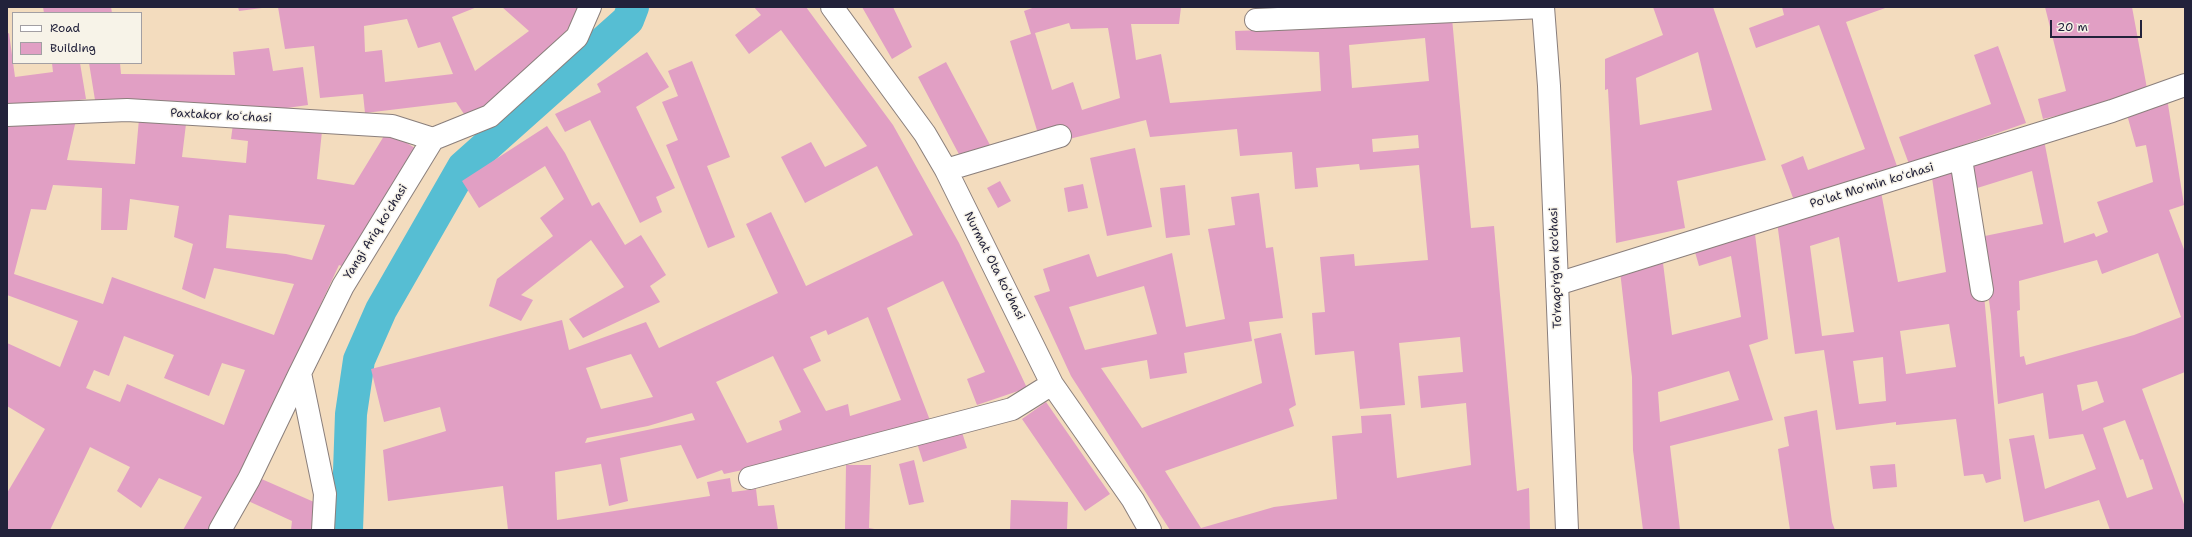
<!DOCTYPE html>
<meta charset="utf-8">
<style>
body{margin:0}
#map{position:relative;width:2192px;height:537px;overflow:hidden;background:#f3dcbe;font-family:"Shantell Sans",sans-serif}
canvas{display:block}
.frame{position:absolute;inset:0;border:8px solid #22223b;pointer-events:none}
.legend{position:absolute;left:12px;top:12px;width:130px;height:52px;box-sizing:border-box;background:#f7f3e8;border:1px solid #a29fa3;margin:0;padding:5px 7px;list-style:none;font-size:12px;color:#22223b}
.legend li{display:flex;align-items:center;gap:8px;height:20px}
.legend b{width:20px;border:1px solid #a29fa3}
.scale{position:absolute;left:2050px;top:20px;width:92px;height:18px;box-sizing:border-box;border:2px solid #22223b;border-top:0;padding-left:5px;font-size:12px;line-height:14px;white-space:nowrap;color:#22223b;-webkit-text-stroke:3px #f7f3e8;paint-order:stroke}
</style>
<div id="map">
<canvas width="2192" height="537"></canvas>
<div class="frame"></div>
<ul class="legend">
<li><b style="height:5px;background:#fff"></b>Road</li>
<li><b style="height:11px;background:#e19fc4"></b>Building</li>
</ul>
<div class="scale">20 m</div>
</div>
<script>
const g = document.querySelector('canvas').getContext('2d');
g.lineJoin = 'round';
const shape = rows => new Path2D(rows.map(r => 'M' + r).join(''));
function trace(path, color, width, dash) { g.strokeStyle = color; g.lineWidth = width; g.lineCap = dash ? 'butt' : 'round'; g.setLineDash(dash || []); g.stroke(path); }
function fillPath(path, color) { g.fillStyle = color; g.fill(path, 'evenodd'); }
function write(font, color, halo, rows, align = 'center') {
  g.font = font + ' "Shantell Sans",sans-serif'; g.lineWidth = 3; g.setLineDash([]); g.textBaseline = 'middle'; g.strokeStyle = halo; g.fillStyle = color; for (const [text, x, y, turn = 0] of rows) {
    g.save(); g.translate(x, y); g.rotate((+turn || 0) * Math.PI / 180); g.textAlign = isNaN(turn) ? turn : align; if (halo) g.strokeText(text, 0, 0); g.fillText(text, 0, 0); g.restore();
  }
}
trace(shape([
 [347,530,351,414,359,360,381,310,463,167,628,20,633,7]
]), '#56bed3', 32);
fillPath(shape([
 [43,7,111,7,112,13,44,13],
 [238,7,261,7,262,8,239,11],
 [278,7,477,7,452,17,475,71,529,31,502,7,579,7,567,30,495,99,466,117,456,102,365,113,363,94,320,98,314,46,285,49],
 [407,19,418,48,440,42,453,74,385,82,382,50,365,52,364,26],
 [754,7,806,7,893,125,959,243,1027,388,977,405,967,379,985,372,943,281,887,308,931,423,855,446,724,474,722,470,697,479,681,445,620,458,628,501,609,506,601,464,555,472,557,520,710,496,707,482,730,478,732,492,756,489,758,506,774,505,778,530,508,530,503,486,388,501,383,450,446,431,440,407,384,422,371,369,562,320,569,350,646,322,659,348,778,293,746,224,771,212,806,286,913,235,877,166,805,203,781,157,811,142,825,167,867,146,781,30,749,54,735,35,761,15],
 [868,317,901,400,850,416,848,404,826,411,803,369,821,361,810,337,826,330,828,335],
 [631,354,653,397,601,409,586,368],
 [773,356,801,412,779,421,782,430,747,443,716,382],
 [692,413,695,420,585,443,587,438,648,426],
 [862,7,893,7,912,47,892,59],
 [1035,7,1181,7,1179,24,1131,24,1136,60,1161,54,1170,103,1321,91,1319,52,1236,50,1235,31,1347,27,1452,18,1471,228,1494,226,1517,491,1529,488,1530,530,1170,530,1071,376,1034,296,1050,291,1043,269,1089,254,1097,277,1172,253,1186,327,1225,319,1208,229,1235,225,1231,197,1259,193,1266,248,1273,247,1283,318,1249,322,1252,341,1184,353,1187,373,1150,379,1147,360,1101,368,1142,428,1262,383,1254,339,1281,333,1296,405,1289,409,1294,426,1165,471,1201,528,1274,507,1337,499,1332,436,1362,433,1361,416,1391,414,1397,478,1471,465,1466,403,1421,408,1418,376,1463,372,1460,337,1399,343,1405,405,1360,409,1354,351,1315,355,1312,313,1325,312,1320,257,1354,254,1355,266,1428,260,1419,165,1360,170,1359,164,1316,168,1318,187,1295,189,1292,152,1240,156,1237,129,1150,137,1146,120,1069,139,1039,137,1010,41,1031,34,1024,11],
 [1069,23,1071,29,1108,28,1120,98,1082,110,1073,82,1052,90,1035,33],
 [1425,38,1429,81,1352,88,1349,45],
 [1418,135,1419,148,1373,152,1372,139],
 [1144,286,1157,334,1085,350,1069,307],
 [1653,7,1713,7,1766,160,1677,181,1685,228,1616,243,1608,89,1605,90,1605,59,1663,35],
 [1698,52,1712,110,1640,125,1636,78],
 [1782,7,1888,7,1846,22,1898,169,1796,206,1781,165,1803,156,1808,170,1865,149,1819,25,1756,48,1749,28,1784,15],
 [2045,7,2132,7,2148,94,2043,119,2038,99,2066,91],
 [9,33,15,77,53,72,52,63,80,63,86,99,7,110,7,34],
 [1998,46,2026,123,1909,164,1899,137,1991,104,1974,55],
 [269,48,273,71,303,67,308,105,280,109,95,100,89,63,120,63,121,74,235,75,233,52],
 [647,52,669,87,636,107,675,188,656,197,662,212,640,223,590,120,565,132,555,114,601,92,597,84],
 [692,61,730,157,707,166,735,237,708,248,666,145,678,140,662,102,678,96,668,71],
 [946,62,990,145,962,160,918,77],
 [2167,98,2184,205,2169,210,2185,252,2185,372,2142,389,2185,507,2185,530,2110,530,2099,500,2024,522,2009,439,2034,435,2045,489,2096,469,2083,434,2049,439,2043,393,1998,404,1991,315,1980,237,2043,224,2032,171,1974,189,1968,164,2044,140,2064,243,2094,233,2096,237,2108,232,2097,202,2153,182,2146,145,2136,147,2126,111],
 [2158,253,2181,317,2134,335,2026,365,2024,356,2020,357,2017,311,2020,310,2019,281,2097,260,2102,274],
 [2097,381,2104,402,2082,411,2077,385],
 [2125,420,2140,460,2143,459,2153,489,2127,498,2103,428],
 [139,119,186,124,182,157,246,163,248,141,231,139,233,124,322,131,317,179,354,185,387,131,415,148,344,267,339,265,216,530,183,530,202,497,159,478,141,508,117,491,130,467,90,447,50,530,7,530,7,493,45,429,7,406,7,343,60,367,78,321,7,295,7,122,76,120,67,160,135,164],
 [53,185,102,188,101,230,127,230,130,199,179,206,174,237,193,244,182,289,205,299,214,268,294,284,274,335,112,277,103,304,14,274,31,209,46,210],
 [229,215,325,225,312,260,286,254,226,248],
 [124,336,174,355,164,378,209,396,222,363,245,370,224,425,127,384,120,402,86,388,94,370,109,376],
 [547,126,565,153,592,206,599,202,625,245,641,235,666,275,650,286,660,302,583,338,569,319,624,287,591,240,521,295,533,300,521,321,489,306,497,279,553,236,540,218,564,199,545,166,479,208,462,181],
 [1135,148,1152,227,1107,236,1090,158],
 [1957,171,1984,295,2001,479,1986,483,1983,474,1964,476,1956,419,1896,425,1896,422,1836,430,1824,350,1795,354,1777,222,1806,218,1881,192,1898,282,1946,272,1932,178],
 [1839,237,1854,332,1822,336,1810,246],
 [1949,324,1956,367,1906,374,1900,331],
 [1883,357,1886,401,1859,404,1853,361],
 [1000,181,1011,201,998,208,987,188],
 [1083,184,1088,208,1068,212,1064,188],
 [1185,185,1190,235,1166,238,1160,188],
 [1754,226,1768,339,1749,345,1773,420,1670,446,1680,530,1643,530,1633,450,1632,377,1620,271,1662,255,1672,335,1741,317,1731,256,1699,266,1693,245],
 [1729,371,1739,400,1660,422,1658,392],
 [1046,402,1110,494,1085,511,1022,419],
 [1817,410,1832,522,1835,530,1790,530,1778,449,1789,446,1784,417],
 [961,429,967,448,923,462,917,443],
 [914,460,924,502,909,505,899,464],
 [1895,464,1897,487,1873,489,1870,466],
 [846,465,871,465,869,528,880,530,845,530],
 [257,477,314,502,313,530,291,530,292,521,246,500],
 [1011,500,1068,502,1067,530,1010,530]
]), '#e19fc4');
const minor = shape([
 [832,7,925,134,946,170,1052,384,1133,500,1150,530],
 [1256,20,1543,7],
 [7,115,127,110,392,126,433,139],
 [1961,159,1982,290],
 [946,170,1060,136],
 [1557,284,2112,111,2185,85],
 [750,478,1012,409,1052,384],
 [220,530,249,479,300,373],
 [323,530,325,494,300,373,343,286,433,139,490,116,577,37,590,7]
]);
const major = shape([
 [1543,7,1549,86,1567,530]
]);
trace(minor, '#8a7f7c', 24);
trace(major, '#8a7f7c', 24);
trace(minor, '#fff', 22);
trace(major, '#fff', 22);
write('12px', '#22223b', '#f7f3e8', [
 ["Paxtakor koʻchasi",221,116,3],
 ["Poʻlat Moʻmin koʻchasi",1872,186,-17],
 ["Yangi Ariq koʻchasi",376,232,-58],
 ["Nurmat Ota koʻchasi",994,266,63],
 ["To'raqo'rg'on ko'chasi",1556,268,-92]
]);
</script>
